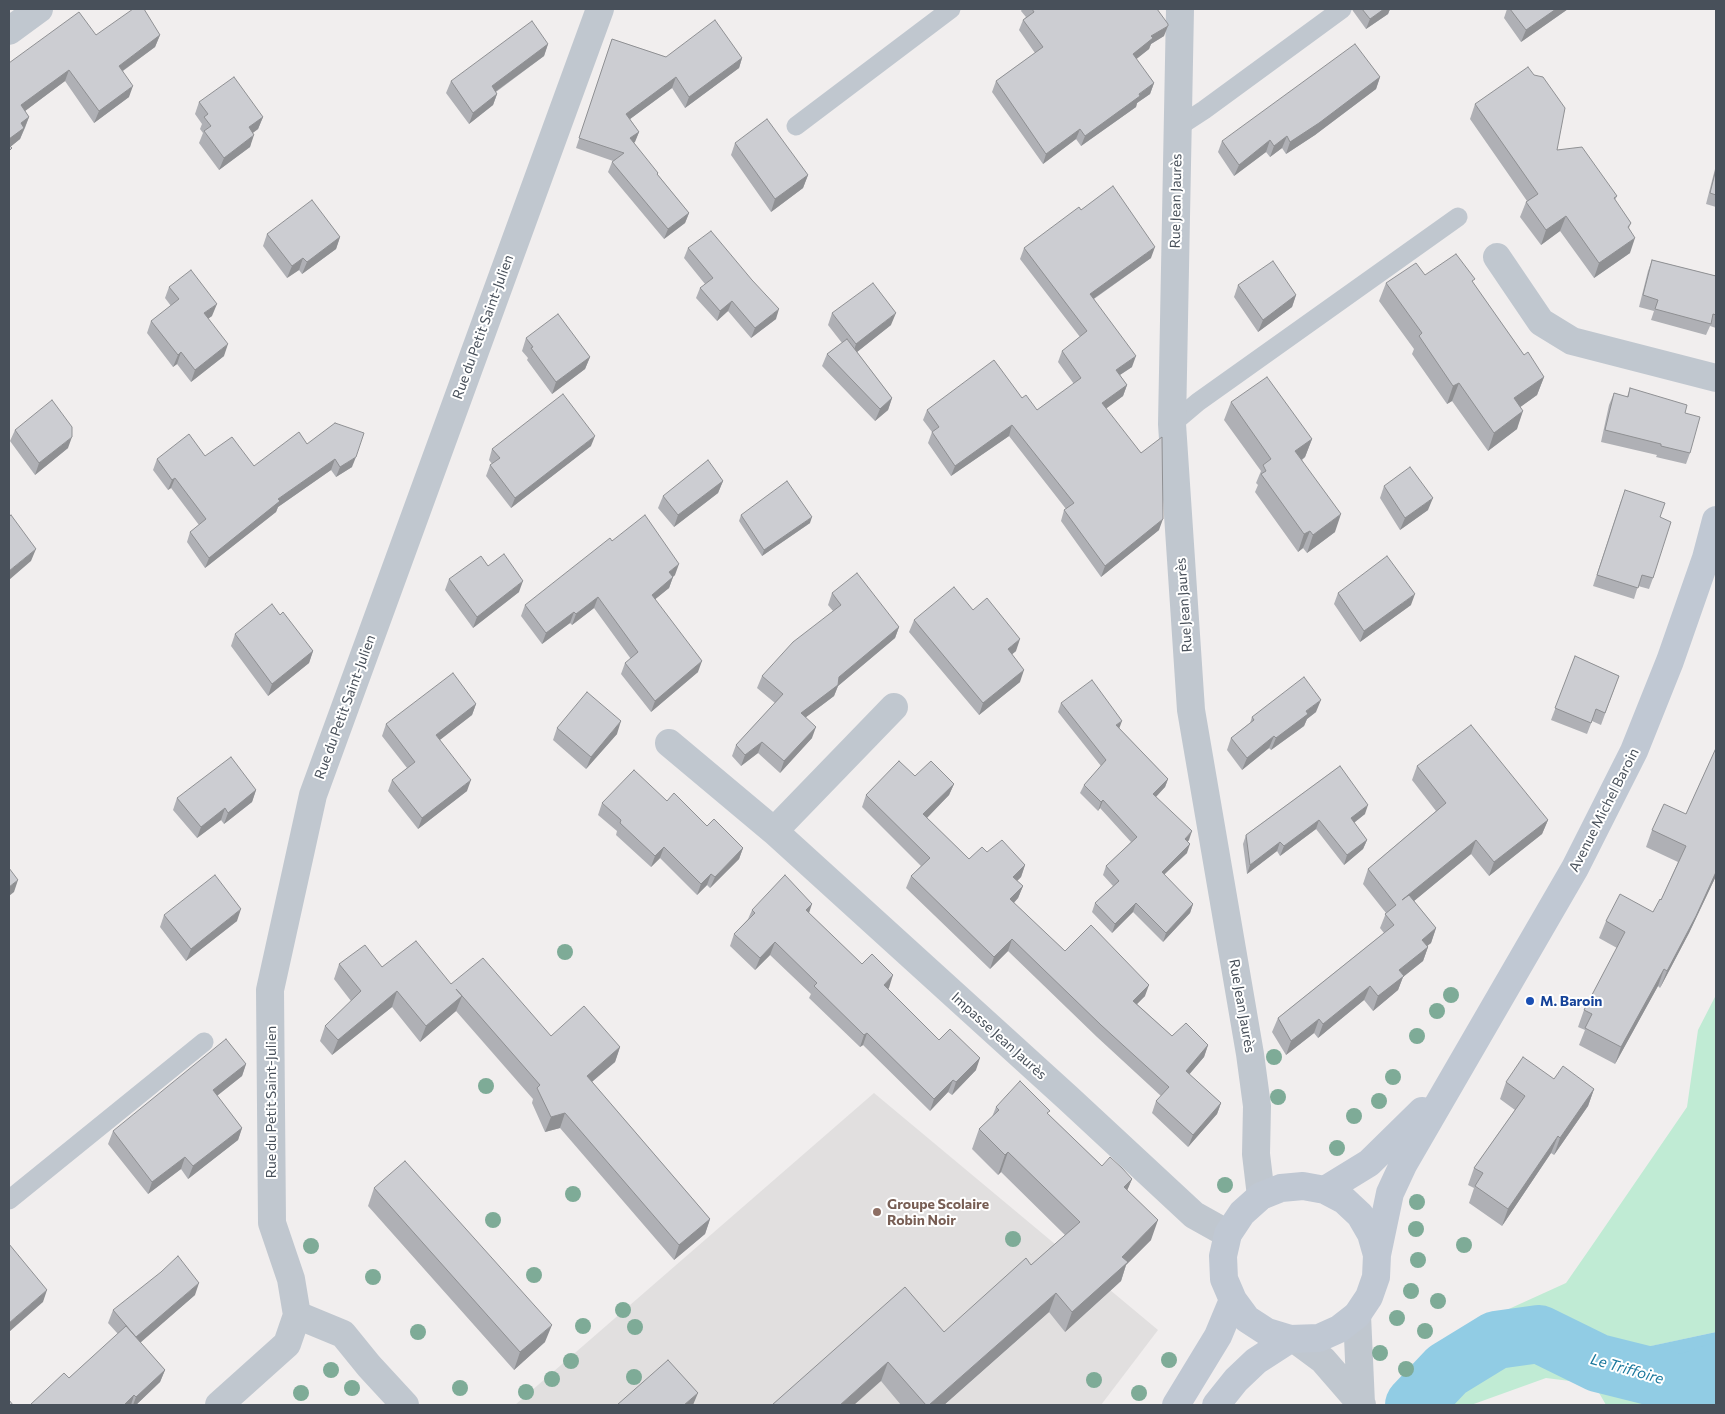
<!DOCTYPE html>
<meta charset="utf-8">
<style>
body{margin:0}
#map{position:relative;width:1725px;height:1414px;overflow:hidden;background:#f1eeee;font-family:Commissioner,sans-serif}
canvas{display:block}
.frame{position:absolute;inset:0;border:10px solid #48505a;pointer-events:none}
</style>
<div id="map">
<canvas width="1725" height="1414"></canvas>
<div class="frame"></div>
</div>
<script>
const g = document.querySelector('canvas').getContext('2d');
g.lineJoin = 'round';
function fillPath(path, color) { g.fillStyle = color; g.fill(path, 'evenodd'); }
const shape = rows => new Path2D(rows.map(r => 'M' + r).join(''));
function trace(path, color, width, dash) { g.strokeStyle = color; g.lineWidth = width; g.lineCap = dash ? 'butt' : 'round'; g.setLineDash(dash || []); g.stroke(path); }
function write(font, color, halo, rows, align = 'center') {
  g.font = font + ' Commissioner,sans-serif'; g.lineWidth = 4; g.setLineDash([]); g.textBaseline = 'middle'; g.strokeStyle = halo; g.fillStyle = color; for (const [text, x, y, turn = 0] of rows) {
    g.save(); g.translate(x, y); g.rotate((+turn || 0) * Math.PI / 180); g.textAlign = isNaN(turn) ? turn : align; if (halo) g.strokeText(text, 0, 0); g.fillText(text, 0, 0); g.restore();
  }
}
fillPath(shape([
 [874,1093,1158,1330,1101,1405,515,1405]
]), '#e1dfdf');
fillPath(shape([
 [1716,995,1716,1332,1647,1347,1632,1392,1666,1405,1606,1405,1594,1384,1546,1378,1471,1405,1430,1405,1428,1402,1439,1354,1489,1318,1566,1283,1591,1247,1687,1107,1698,1030]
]), '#c0ebd4');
fillPath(shape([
 [1716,1332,1716,1405,1666,1405,1632,1392,1598,1363,1646,1347]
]), '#91cce4');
trace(shape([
 [1414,1405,1447,1370,1496,1340,1539,1334,1598,1363,1682,1384,1716,1372]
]), '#91cce4', 58);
trace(shape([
 [796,126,951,9],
 [1178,127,1204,110,1342,9],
 [1172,424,1198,402,1458,217],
 [9,1200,204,1042]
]), '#c0c7cf', 19);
trace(shape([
 [1180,9,1172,424,1191,710,1250,1054,1257,1106,1256,1154,1261,1196],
 [9,31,39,9],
 [1497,257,1541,322,1572,341,1716,378],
 [894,707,774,831,1068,1098,1194,1215,1228,1234],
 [669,743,774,831],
 [297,1315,343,1334,369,1366,405,1405],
 [1357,1315,1361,1404],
 [1296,1340,1323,1360,1362,1405],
 [219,1405,287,1344,297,1315,291,1279,272,1223,270,990,313,795,600,9]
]), '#c0c7cf', 28);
trace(shape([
 [1325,1190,1369,1163,1422,1111],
 [1377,1255,1371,1234,1360,1215,1344,1200,1325,1190,1303,1186,1281,1188,1261,1196,1242,1213,1228,1234,1223,1256,1224,1279,1233,1300,1247,1319,1267,1332,1290,1339,1319,1338,1339,1329,1357,1315,1369,1297,1376,1277,1377,1255,1390,1193,1403,1165,1575,868,1634,751,1670,661,1706,558,1716,520],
 [1176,1405,1218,1336,1233,1300],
 [1216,1405,1236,1380,1256,1361,1290,1339]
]), '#c0c8d3', 28);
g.fillStyle = '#7eab97';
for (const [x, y] of [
 [565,952],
 [1451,995],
 [1437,1011],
 [1417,1036],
 [1274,1057],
 [1393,1077],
 [486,1086],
 [1278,1097],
 [1379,1101],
 [1354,1116],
 [1337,1148],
 [1225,1185],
 [573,1194],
 [1417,1202],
 [493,1220],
 [1416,1229],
 [1013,1239],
 [1464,1245],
 [311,1246],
 [1418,1260],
 [534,1275],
 [373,1277],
 [1411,1291],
 [1438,1301],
 [623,1310],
 [1397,1318],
 [583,1326],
 [635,1327],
 [1425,1331],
 [418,1332],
 [1380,1353],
 [1169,1360],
 [571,1361],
 [1406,1369],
 [331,1370],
 [634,1377],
 [552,1379],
 [1094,1380],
 [352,1388],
 [460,1388],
 [526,1392],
 [301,1393],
 [1139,1393]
]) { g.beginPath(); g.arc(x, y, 8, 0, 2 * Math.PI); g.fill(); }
fillPath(shape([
 [1022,9,1157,9,1164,36,1151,44,1149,49,1136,59,1154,83,1150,94,1137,103,1136,107,1081,146,1076,139,1043,164,992,92,996,81,1035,53,1019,30,1023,20,1026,17,1021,11],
 [1352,9,1390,9,1388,14,1366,29,1353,11],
 [1507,9,1568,9,1521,42,1504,18],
 [96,35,160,35,155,47,123,71,129,97,94,123,65,81,25,111,29,117,25,128,20,139,10,147,9,63],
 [612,39,666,57,742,58,739,68,685,108,672,88,630,119,639,132,634,143,658,175,689,213,685,223,664,239,608,172,612,162,613,161,576,148],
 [548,44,544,56,496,92,497,94,493,105,469,124,446,93,451,81],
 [1534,75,1557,150,1617,196,1615,200,1631,223,1629,228,1630,253,1594,278,1560,231,1541,245,1520,217,1526,202,1527,201,1470,119,1475,104],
 [1380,77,1376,89,1315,135,1286,154,1282,148,1270,157,1266,152,1234,176,1218,152,1222,141],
 [199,102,263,117,258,129,253,133,250,147,219,170,199,143,203,133,200,129,202,124,195,114],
 [735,143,808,175,803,188,771,212,731,155],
 [1716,165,1716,207,1706,204],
 [1081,210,1151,258,1094,299,1132,367,1120,375,1127,385,1123,396,1106,408,1159,530,1101,577,1061,521,1064,510,1066,509,1009,436,951,476,928,443,932,432,923,420,927,410,1022,398,1037,410,1074,384,1058,362,1062,351,1080,337,1020,259,1024,248],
 [267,234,340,237,336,249,302,274,299,270,287,278,263,246],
 [688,248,776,319,751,338,728,311,717,321,696,298,700,288,705,284,684,258],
 [1652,260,1716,276,1716,328,1710,326,1706,335,1651,320,1654,311,1639,307,1648,271],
 [1425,275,1473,283,1524,355,1544,377,1537,395,1520,407,1517,429,1488,451,1452,401,1447,404,1412,354,1414,349,1379,301,1386,283],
 [1238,285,1296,295,1292,307,1258,332,1234,297],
 [169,287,212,316,208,318,224,356,191,382,177,364,173,367,147,333,151,321,171,306,165,298],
 [832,313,891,325,857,352,892,398,888,410,875,421,822,366,827,354,842,343,828,325],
 [526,338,590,357,585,369,552,394,527,360,528,358,522,351],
 [1630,388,1685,413,1690,453,1686,464,1656,457,1657,455,1601,442,1609,405,1614,393,1627,397],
 [1231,402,1312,439,1305,457,1302,460,1335,532,1307,553,1303,548,1298,552,1255,492,1258,485,1256,483,1261,471,1224,420],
 [15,430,68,448,35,475,10,441],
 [307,444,352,467,336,477,331,470,278,507,276,512,205,568,187,542,190,532,199,525,171,488,168,490,153,470,157,459,205,456,254,466],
 [591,446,511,508,486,476,490,465,492,464,489,460,492,449],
 [723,481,718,493,674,527,658,508,663,496],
 [1384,486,1428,510,1400,530,1380,498],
 [1621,501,1660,517,1653,578,1649,589,1638,586,1634,599,1593,586],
 [741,515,810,523,762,556,739,521],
 [612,541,675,575,673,577,669,588,655,599,698,672,651,712,621,674,625,663,631,659,594,608,572,625,570,623,542,644,521,616,525,605],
 [449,579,519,592,473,628,445,590],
 [832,593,899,627,895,638,838,686,834,696,806,717,812,738,780,773,758,753,741,766,732,756,736,745,775,703,757,688,762,676,833,611,828,605],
 [1338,593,1411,605,1360,642,1334,604],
 [973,610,1016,651,1012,654,1020,682,979,715,909,632,914,620],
 [280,615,313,651,309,663,268,696,231,646,235,634],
 [1575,656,1619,676,1601,725,1592,721,1587,734,1551,720],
 [1061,703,1119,728,1168,779,1165,787,1156,797,1189,840,1187,842,1187,853,1164,875,1193,904,1190,913,1163,942,1133,912,1112,933,1092,912,1095,903,1113,886,1103,875,1106,866,1131,842,1100,808,1098,811,1080,793,1084,785,1101,766,1058,712],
 [476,704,472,715,439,740,467,791,418,829,388,791,392,780,407,768,382,736,386,724],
 [1316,712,1307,719,1304,726,1271,750,1269,748,1242,770,1227,750,1231,738,1250,723,1252,717],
 [557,728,617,734,586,769,553,740],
 [1716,748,1716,876,1689,933,1660,988,1658,986,1615,1064,1579,1045,1585,1030,1578,1027,1584,1010,1617,948,1599,938,1606,921,1653,912,1661,900,1678,862,1646,847,1652,830,1686,814],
 [1340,766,1365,814,1354,823,1367,840,1363,849,1344,865,1316,829,1280,856,1277,851,1247,874,1243,844,1246,835],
 [1417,766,1548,820,1542,834,1489,876,1471,854,1414,901,1436,928,1431,943,1427,946,1428,947,1423,961,1403,977,1398,990,1373,1011,1364,1000,1318,1038,1314,1033,1286,1055,1272,1032,1278,1018,1384,933,1380,928,1386,913,1363,884,1368,869,1436,811,1412,780],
 [915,776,954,784,949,795,927,818,969,859,987,852,1025,865,1021,877,1017,881,1023,886,1018,898,1014,903,1065,951,1145,996,1137,1004,1172,1036,1208,1045,1204,1057,1189,1074,1221,1103,1217,1114,1188,1147,1152,1113,1156,1101,1161,1096,1097,1037,1008,951,990,969,906,888,911,876,921,866,862,807,866,795],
 [256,790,252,802,224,824,221,820,197,838,173,810,177,798],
 [667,801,743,848,739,859,710,888,707,885,697,895,660,858,651,867,616,835,617,831,598,815,602,803],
 [752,910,809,913,862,964,889,988,888,989,939,1040,976,1070,952,1095,948,1092,930,1111,863,1045,860,1047,809,998,811,994,770,955,755,970,730,946,734,934,748,919],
 [164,915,237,921,186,961,160,927],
 [339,964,382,967,451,984,551,1036,620,1047,615,1062,592,1082,710,1219,705,1234,674,1260,560,1128,545,1132,532,1103,533,1099,456,1011,420,1042,392,1007,332,1055,320,1041,325,1026,351,1001,334,979],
 [246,1064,242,1076,217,1096,242,1128,238,1140,188,1179,181,1169,148,1194,108,1144,113,1131],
 [1554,1079,1594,1089,1588,1106,1554,1155,1551,1153,1502,1226,1469,1203,1474,1188,1468,1185,1474,1168,1515,1110,1500,1099,1506,1082],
 [996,1107,1049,1115,1102,1166,1132,1179,1127,1190,1151,1240,1126,1265,1121,1281,1065,1332,1049,1312,944,1405,901,1405,881,1381,772,1405,944,1332,1031,1265,1065,1235,1001,1172,998,1175,972,1149,979,1129,992,1117],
 [374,1188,545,1342,514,1370,368,1206],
 [195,1295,140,1342,165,1370,160,1382,136,1405,30,1405,69,1378,118,1334,108,1323,113,1310]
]), '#afb0b5');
fillPath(shape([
 [1384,9,1390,9,1388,14,1366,29,1370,19],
 [1556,9,1568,9,1521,42,1526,30],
 [1168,26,1164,36,1151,44,1149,49,1129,65,1133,54,1151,36],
 [160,35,155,47,114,77,119,66],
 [548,44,544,56,488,97,492,86],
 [742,58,739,68,685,108,689,97],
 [69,70,65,81,17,117,21,105],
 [676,77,672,88,622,125,626,114],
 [1380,77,1376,89,1315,135,1286,154,1290,142],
 [1154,83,1150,94,1137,103,1136,107,1081,146,1085,136],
 [133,86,129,97,94,123,99,111],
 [497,94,493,105,469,124,473,113],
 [29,117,20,139,9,148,9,139,21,123],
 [263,117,258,129,244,139,249,127],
 [1080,129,1076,139,1043,164,1046,154],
 [639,132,635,142,627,148,630,138],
 [254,135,250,147,219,170,224,158],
 [1287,136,1282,148,1270,157,1274,146],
 [1270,140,1266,152,1234,176,1239,165],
 [808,175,803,188,771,212,775,199],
 [689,213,685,223,664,239,668,229],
 [1566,216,1560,231,1541,245,1546,230],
 [340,237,336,249,302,274,307,262],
 [1635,238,1630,253,1594,278,1599,263],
 [1155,247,1151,258,1086,304,1090,294],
 [303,258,299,270,287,278,292,266],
 [1296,295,1292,307,1258,332,1263,320],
 [732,301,728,311,717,321,720,311],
 [217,304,212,316,200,325,204,313],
 [779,309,776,319,751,338,755,328],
 [896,313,891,325,852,356,856,344],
 [228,344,224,356,191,382,195,370],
 [181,352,177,364,173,367,178,355],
 [1136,356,1132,367,1112,380,1116,370],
 [590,357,585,369,552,394,556,382],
 [1544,377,1537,395,1508,416,1514,398],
 [1459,383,1452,401,1447,404,1453,386],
 [1127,385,1123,396,1099,414,1102,403],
 [892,398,888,410,875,421,880,409],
 [1523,411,1517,429,1488,451,1494,433],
 [1012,425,1009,436,951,476,955,466],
 [595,436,591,446,511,508,515,498],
 [72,437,68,448,35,475,39,463],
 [1312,439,1305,457,1289,469,1295,451],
 [356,457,352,467,336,477,340,467],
 [335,459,331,470,278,507,276,512,205,568,209,558,278,499],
 [175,478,171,488,168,490,172,480],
 [723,481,718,493,674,527,678,515],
 [1433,498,1428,510,1400,530,1405,518],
 [1341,514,1335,532,1307,553,1313,535],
 [812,517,810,523,762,556,764,550],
 [1163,519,1159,530,1101,577,1105,566],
 [1310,531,1303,548,1298,552,1304,534],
 [36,549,31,561,9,580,9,571],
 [679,564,675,575,665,583,669,572],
 [673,577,669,588,647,606,652,595],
 [523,581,519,592,473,628,477,617],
 [1415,594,1411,605,1360,642,1364,631],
 [598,597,594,608,572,625,576,614],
 [574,612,570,623,542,644,546,633],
 [899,627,895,638,838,686,834,696,797,724,801,713,839,677],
 [1020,639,1016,651,1003,662,1008,649],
 [313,651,309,663,268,696,272,684],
 [702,661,698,672,651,712,655,701],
 [1024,670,1020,682,979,715,983,703],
 [1321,700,1316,712,1307,719,1304,726,1271,750,1276,738,1306,711],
 [476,704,472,715,431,747,436,735],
 [621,721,617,734,586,769,591,757],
 [1122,721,1119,729,1116,725],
 [816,727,812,738,780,773,784,761],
 [1274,736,1269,748,1242,770,1247,758],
 [762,742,758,753,741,766,745,755],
 [1168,779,1165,787,1150,803,1153,794],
 [471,780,467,791,418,829,422,818],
 [954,784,949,795,919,826,923,814],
 [256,790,252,802,224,824,228,813],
 [1103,800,1100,808,1098,811,1101,802],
 [1368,805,1365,814,1347,828,1351,818],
 [225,808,221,820,197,838,201,827],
 [1319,820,1316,829,1280,856,1284,846],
 [1548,820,1542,834,1489,876,1494,862],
 [1192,831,1189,840,1182,848,1185,839],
 [1367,840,1363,849,1344,865,1347,855],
 [1476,840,1471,854,1397,915,1402,900],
 [1280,842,1277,851,1247,874,1250,865],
 [1190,844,1187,853,1158,880,1162,872],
 [664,847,660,858,651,867,655,856],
 [743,848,739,859,710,888,715,877],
 [1025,865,1021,877,1009,889,1013,877],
 [1716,872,1716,876,1689,933,1660,988,1667,971],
 [711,874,707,885,697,895,701,884],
 [18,880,14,892,9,896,9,887],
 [1023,886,1018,898,1006,911,1010,899],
 [1136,903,1133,912,1112,933,1115,924],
 [812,904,808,916,806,910],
 [1193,904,1190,913,1163,942,1166,933],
 [241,909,237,921,186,961,191,949],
 [1436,928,1431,943,1417,954,1422,940],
 [1012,939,1008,951,990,969,994,957],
 [775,942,770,955,755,970,760,958],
 [1428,947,1423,961,1403,977,1398,990,1373,1011,1378,996,1399,970],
 [1664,969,1658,986,1615,1064,1621,1047],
 [893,975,889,988,879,997,884,985],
 [1149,985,1145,996,1129,1012,1133,1001],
 [1370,986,1364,1000,1318,1038,1323,1024],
 [397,991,392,1007,332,1055,338,1040],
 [462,996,456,1011,420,1042,426,1026],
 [1319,1019,1314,1033,1286,1055,1291,1041],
 [867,1033,863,1045,860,1047,864,1035],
 [1208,1045,1204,1057,1182,1083,1186,1071],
 [620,1047,615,1062,581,1091,587,1076],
 [980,1058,976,1070,952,1095,956,1082],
 [246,1064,242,1076,209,1102,213,1090],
 [953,1080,948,1092,930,1111,934,1099],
 [1594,1089,1588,1106,1554,1155,1560,1138],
 [1221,1103,1217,1114,1188,1147,1193,1135],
 [565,1113,560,1128,545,1132,551,1117],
 [242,1128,238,1140,188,1179,193,1166],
 [1558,1136,1551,1153,1502,1226,1508,1209],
 [1008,1152,1001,1172,998,1175,1005,1155],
 [185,1157,181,1169,148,1194,152,1182],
 [1132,1179,1124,1198,1124,1187],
 [710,1219,705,1234,674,1260,679,1245],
 [1158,1220,1151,1240,1126,1265,1121,1281,1065,1332,1072,1312,1122,1257],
 [199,1283,195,1295,132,1350,136,1337],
 [47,1290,43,1302,9,1332,9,1323],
 [1056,1293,1049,1312,944,1405,929,1405],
 [552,1325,545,1342,514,1370,520,1352],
 [888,1362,881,1381,854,1405,840,1405],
 [165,1370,160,1382,136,1405,133,1405,136,1397],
 [698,1393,693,1405,684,1405],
 [134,1395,131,1405,124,1405]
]), '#8f9093');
const building = shape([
 [133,9,144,9,160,35,119,66,133,86,99,111,69,70,21,105,29,117,21,123,24,128,9,139,9,63,79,12,96,35,133,9],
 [1032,9,1157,9,1168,24,1168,26,1151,36,1153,38,1133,54,1154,83,1139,94,1140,96,1085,136,1080,129,1046,154,996,81,1043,47,1023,20,1034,12,1032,9],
 [1362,9,1384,9,1370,19,1362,9],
 [1510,9,1556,9,1526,30,1510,9],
 [715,20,742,58,689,97,676,77,626,114,639,132,630,138,658,173,657,174,689,213,668,229,612,162,624,153,579,138,612,39,666,57,715,20],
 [532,21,548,44,492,86,497,94,473,113,451,81,532,21],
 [1355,44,1380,77,1319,123,1290,142,1287,136,1274,146,1270,140,1239,165,1222,141,1355,44],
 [1528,67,1534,75,1543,77,1565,108,1557,150,1582,147,1617,196,1614,198,1631,223,1628,227,1635,238,1599,263,1566,216,1546,230,1526,202,1538,194,1475,104,1528,67],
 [234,77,263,117,249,127,254,135,224,158,204,131,211,126,204,117,208,114,199,102,234,77],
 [767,119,808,175,775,199,735,143,767,119],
 [9,145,12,148,9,151,9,145],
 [1716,169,1716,195,1710,193,1716,169],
 [1113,186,1155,247,1090,294,1136,356,1116,370,1127,385,1102,403,1141,453,1162,437,1163,519,1105,566,1064,510,1074,503,1012,425,955,466,932,432,939,427,927,410,994,360,1022,398,1026,395,1037,410,1081,378,1062,351,1087,331,1024,248,1079,207,1081,210,1113,186],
 [312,200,340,237,307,262,303,258,292,266,267,234,312,200],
 [711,231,752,280,779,309,755,328,732,301,720,311,700,288,713,278,688,248,711,231],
 [1456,254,1475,279,1472,281,1524,355,1528,352,1544,377,1514,398,1523,411,1494,433,1459,383,1453,386,1419,336,1422,333,1386,283,1416,263,1425,275,1456,254],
 [1652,260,1716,276,1716,315,1713,314,1711,324,1655,309,1658,300,1643,295,1652,260],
 [1273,261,1296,295,1263,320,1238,285,1273,261],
 [191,270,217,304,204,313,228,344,195,370,181,352,178,355,151,321,179,299,169,287,191,270],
 [873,283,896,313,856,344,832,313,873,283],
 [558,314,590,357,556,382,531,348,533,347,526,338,558,314],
 [847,339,892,398,880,409,827,354,847,339],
 [1267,377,1312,439,1295,451,1341,514,1313,535,1310,531,1304,534,1261,474,1266,471,1263,465,1271,459,1231,402,1267,377],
 [1630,388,1687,405,1685,413,1700,417,1690,453,1661,446,1661,444,1605,430,1614,393,1628,397,1630,388],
 [563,394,595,436,515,498,490,465,500,458,492,449,563,394],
 [52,400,72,427,72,437,39,463,15,430,52,400],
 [335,423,364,433,356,457,340,467,335,459,278,499,280,501,209,558,190,532,206,519,175,478,172,480,157,459,189,434,205,456,232,437,254,466,299,432,307,444,335,423],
 [708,460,723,481,678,515,663,496,708,460],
 [1410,467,1433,498,1405,518,1384,486,1410,467],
 [787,481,812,517,764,550,741,515,787,481],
 [1625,490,1665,503,1660,517,1671,522,1653,578,1642,575,1638,588,1597,575,1625,490],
 [11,515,36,549,9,571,9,517,11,515],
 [645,515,679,564,669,572,673,577,652,595,702,661,655,701,625,663,638,652,598,597,576,614,574,612,546,633,525,605,610,538,612,541,645,515],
 [504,554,523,581,477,617,449,579,481,556,488,566,504,554],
 [1387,556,1415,594,1364,631,1338,593,1387,556],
 [857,573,899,627,839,677,838,685,801,713,816,727,784,761,762,742,745,755,736,745,783,694,762,676,793,642,841,605,832,593,857,573],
 [954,587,973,610,987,598,1020,639,1008,649,1024,670,983,703,914,620,954,587],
 [272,604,280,615,283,612,313,651,272,684,235,634,272,604],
 [1575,656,1619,676,1605,713,1596,709,1591,723,1555,708,1575,656],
 [453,673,476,704,436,735,471,780,422,818,392,780,415,762,386,724,453,673],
 [1304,677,1321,700,1306,711,1308,714,1276,738,1274,736,1247,758,1231,738,1254,720,1252,717,1304,677],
 [1092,680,1122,721,1116,725,1168,779,1153,794,1192,831,1185,839,1190,844,1162,872,1193,904,1166,933,1136,903,1115,924,1095,903,1119,881,1106,866,1137,837,1103,800,1101,802,1084,785,1106,760,1061,703,1092,680],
 [587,692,621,721,591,757,557,728,587,692],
 [1471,725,1548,820,1494,862,1476,840,1402,900,1409,895,1436,928,1422,940,1428,947,1399,970,1404,976,1378,996,1370,986,1323,1024,1319,1019,1291,1041,1278,1018,1394,925,1385,914,1396,905,1368,869,1446,803,1417,766,1471,725],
 [1716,748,1716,872,1696,916,1667,971,1664,969,1621,1047,1585,1028,1592,1014,1584,1010,1625,932,1606,921,1620,894,1653,912,1660,899,1661,900,1686,846,1652,830,1664,804,1686,814,1716,748],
 [231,757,256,790,228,813,225,808,201,827,177,798,231,757],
 [899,761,915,776,931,761,954,784,923,814,969,859,982,847,987,852,1002,840,1025,865,1013,877,1023,886,1010,899,1065,951,1091,925,1149,985,1133,1001,1172,1036,1186,1023,1208,1045,1186,1071,1221,1103,1193,1135,1156,1101,1169,1087,1101,1025,1012,939,994,957,911,876,930,858,866,795,899,761],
 [1340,766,1368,805,1351,818,1367,840,1347,855,1319,820,1284,846,1280,842,1250,865,1246,835,1340,766],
 [634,770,667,801,674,793,707,826,714,819,743,848,715,877,711,874,701,884,664,847,655,856,620,823,621,820,602,803,634,770],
 [9,868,18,880,9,887,9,868],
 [215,875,241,909,191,949,164,915,215,875],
 [785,875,812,904,806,910,862,964,872,954,893,975,884,985,939,1040,950,1029,980,1058,956,1082,953,1080,934,1099,867,1033,864,1035,814,986,817,983,775,942,760,958,734,934,755,913,752,910,785,875],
 [416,941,451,984,483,958,551,1036,584,1006,620,1047,587,1076,710,1219,679,1245,565,1113,551,1117,537,1088,540,1085,456,989,462,996,426,1026,397,991,338,1040,325,1026,361,991,339,964,365,945,382,967,416,941],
 [226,1039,246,1064,213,1090,242,1128,193,1166,185,1157,152,1182,113,1131,226,1039],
 [1523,1057,1554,1079,1563,1066,1594,1089,1560,1138,1558,1136,1508,1209,1475,1186,1483,1173,1474,1168,1525,1096,1506,1082,1523,1057],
 [1020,1081,1050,1111,1047,1113,1102,1166,1110,1157,1122,1168,1132,1179,1124,1187,1158,1220,1122,1257,1128,1262,1072,1312,1056,1293,929,1405,926,1405,888,1362,840,1405,772,1405,905,1287,944,1332,1026,1258,1031,1265,1080,1222,1008,1152,1005,1155,979,1129,999,1110,996,1107,1020,1081],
 [405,1161,552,1325,520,1352,374,1188,405,1161],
 [9,1244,47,1290,9,1323,9,1244],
 [178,1256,199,1283,136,1337,113,1310,161,1272,178,1256],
 [126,1326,165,1370,136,1397,134,1395,124,1405,30,1405,64,1373,69,1378,126,1326],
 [668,1360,698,1393,684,1405,617,1405,668,1360],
 [9,1400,13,1405,9,1405,9,1400]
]);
fillPath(building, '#cccdd2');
trace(building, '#8f9093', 1);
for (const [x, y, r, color] of [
 [1530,1001,5,"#1a4fb4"],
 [877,1212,5,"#8d6e63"]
]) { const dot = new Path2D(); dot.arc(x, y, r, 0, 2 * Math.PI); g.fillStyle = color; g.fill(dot); trace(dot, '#fff', 2); }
write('14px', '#48505a', '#fff', [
 ["Rue Jean Jaurès",1176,201,-89],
 ["Rue du Petit Saint-Julien",483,327,-70],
 ["Rue Jean Jaurès",1184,605,-94],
 ["Rue du Petit Saint-Julien",345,707,-70],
 ["Avenue Michel Baroin",1604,810,-63],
 ["Rue Jean Jaurès",1242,1006,80],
 ["Impasse Jean Jaurès",999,1036,42],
 ["Rue du Petit Saint-Julien",271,1102,-90]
]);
write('bold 14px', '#164399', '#fff', [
 ["M. Baroin",1540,1001]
], 'left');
write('bold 14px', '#785e54', '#fff', [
 ["Groupe Scolaire",887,1204],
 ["Robin Noir",887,1220]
], 'left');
write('italic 15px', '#19779c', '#fff', [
 ["Le Triffoire",1627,1369,16]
]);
</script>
